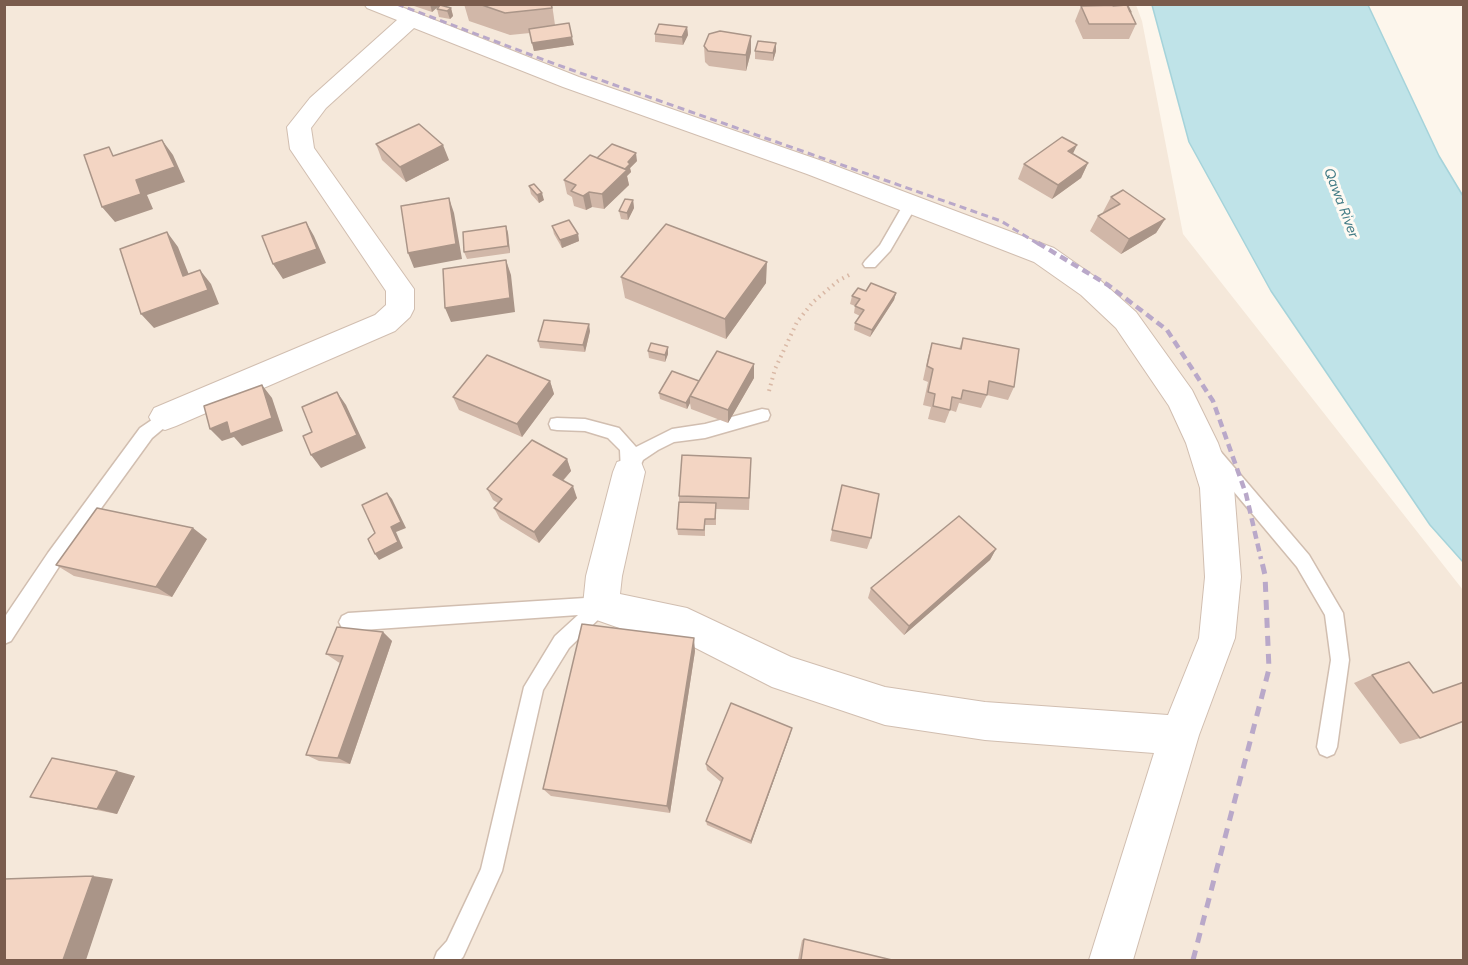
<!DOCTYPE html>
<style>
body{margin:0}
#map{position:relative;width:1468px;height:965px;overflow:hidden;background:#fdf6ec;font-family:Figtree,sans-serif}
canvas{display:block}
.frame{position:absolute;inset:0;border:6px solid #7a5c4d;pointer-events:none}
</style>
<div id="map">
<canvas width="1468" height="965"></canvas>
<div class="frame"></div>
</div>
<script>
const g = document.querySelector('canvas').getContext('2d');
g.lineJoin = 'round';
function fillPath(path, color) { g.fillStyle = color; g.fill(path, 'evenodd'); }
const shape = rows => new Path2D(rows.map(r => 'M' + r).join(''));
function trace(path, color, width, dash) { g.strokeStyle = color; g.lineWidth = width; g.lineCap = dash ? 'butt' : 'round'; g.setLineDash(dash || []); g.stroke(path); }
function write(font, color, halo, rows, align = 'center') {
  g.font = font + ' Figtree,sans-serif'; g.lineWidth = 6; g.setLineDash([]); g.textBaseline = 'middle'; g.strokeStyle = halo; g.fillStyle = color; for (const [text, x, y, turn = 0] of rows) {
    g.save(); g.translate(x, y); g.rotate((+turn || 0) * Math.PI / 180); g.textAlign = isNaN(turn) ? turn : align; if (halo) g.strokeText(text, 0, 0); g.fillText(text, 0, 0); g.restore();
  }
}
fillPath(shape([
 [5,5,1136,5,1142,21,1183,234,1463,590,1463,960,5,960]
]), '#f5e8da');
const water = shape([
 [1152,5,1368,5,1439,156,1463,196,1463,562,1430,525,1271,291,1189,142,1152,5]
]);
fillPath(water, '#bfe3e8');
trace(water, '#a5d3da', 1.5);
const service = shape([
 [911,199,918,203,890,251,875,267,865,267,863,264,865,261,880,245,906,200,911,199],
 [762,409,768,410,770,415,768,420,705,438,674,442,658,450,643,460,635,477,629,479,623,477,621,472,620,450,608,438,585,431,557,430,551,429,549,424,551,419,557,418,585,419,619,428,636,447,672,429,705,424,762,409],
 [165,411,171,412,173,417,171,422,152,438,60,565,11,641,4,644,4,618,48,553,140,428,165,411],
 [1215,450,1221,452,1309,555,1343,613,1349,660,1337,747,1334,754,1327,757,1320,754,1317,747,1331,660,1325,615,1297,567,1209,462,1207,457,1209,452,1215,450],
 [601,597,607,599,610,605,607,611,569,648,543,690,502,871,463,957,460,960,434,960,437,952,447,941,481,869,524,687,555,636,578,615,348,631,342,628,339,622,342,616,348,613,601,597]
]);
const minor = shape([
 [364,4,394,4,579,77,825,162,1054,248,1101,281,1136,312,1192,390,1218,443,1234,488,1241,577,1235,638,1199,735,1133,960,1089,960,1154,753,985,740,885,725,772,687,682,641,628,631,588,617,583,605,586,576,613,472,617,462,629,458,641,462,645,472,622,576,620,594,687,608,791,657,885,687,985,702,1168,715,1199,638,1205,577,1200,488,1186,443,1169,406,1116,328,1081,295,1034,262,807,174,563,87,414,28,326,108,311,128,314,148,414,289,414,309,410,317,395,331,176,426,165,430,154,426,149,417,154,408,375,315,386,305,386,291,290,149,287,127,310,98,397,20,367,8,364,4]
]);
trace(service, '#d1beb0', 3);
trace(minor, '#d1beb0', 2);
trace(shape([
 [769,391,775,369,797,322,813,302,838,281,849,275]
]), '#d9b8a5', 4, [1.5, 4.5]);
fillPath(service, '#fff');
fillPath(minor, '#fff');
trace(shape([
 [397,4,555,64,1001,221,1040,245]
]), '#b9a8c9', 3, [7, 4.5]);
trace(shape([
 [1038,243,1108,285,1167,330,1213,401,1246,494,1261,559]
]), '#b9a8c9', 4.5, [8, 5]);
trace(shape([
 [1193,960,1269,669,1265,575,1261,558]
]), '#b9a8c9', 5, [10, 8]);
fillPath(shape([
 [408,4,441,4,432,12],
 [464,4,552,4,555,25,574,45,534,51,530,33,510,35,469,21],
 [724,4,743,4,724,6],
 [1109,4,1127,4,1131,12,1131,13,1136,24,1129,39,1083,39,1075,21,1081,6,1108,6],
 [451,8,453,16,450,19,439,17,437,9],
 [687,27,688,35,683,45,655,42,655,34],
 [704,46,751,52,746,71,709,66,705,62],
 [755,51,776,51,773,61,755,59],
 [376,144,449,160,406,182,382,160],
 [1073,154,1088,163,1081,178,1052,199,1018,179,1024,164],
 [597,158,637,161,630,168,631,172,627,176,629,185,604,209,592,207,586,210,574,206,572,197,567,194,564,180],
 [529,186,544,200,539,203,531,194],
 [1111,197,1165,219,1156,233,1121,254,1090,231,1098,216,1104,213,1103,212],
 [633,200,634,208,628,220,621,219,619,211],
 [506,226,508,233,510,253,467,259,464,252],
 [552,226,578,234,579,241,562,248,554,234],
 [621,277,766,283,726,339,625,298],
 [866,291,896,293,894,300,870,337,854,330,855,323,860,316,854,313,855,306,850,304,852,296],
 [590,331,585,352,540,348,538,341],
 [963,338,1014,387,1008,400,987,395,981,408,959,403,956,412,950,410,945,423,928,419,931,407,923,405,928,382,923,380,928,357,932,343,959,349],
 [668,347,668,354,665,362,649,358,648,351],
 [754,364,754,378,728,423,691,409,690,403,687,409,660,399,659,393],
 [550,381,554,394,522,437,459,410,453,397],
 [751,458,749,510,716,509,716,525,705,525,705,536,678,535,677,529,679,502,679,496],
 [567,459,571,471,563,481,577,498,539,543,500,519,494,508,498,503,493,500,487,489],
 [842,485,871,538,867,549,830,541],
 [207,539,172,597,74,576,56,565],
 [996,549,990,560,904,635,868,598,871,588],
 [383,632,392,641,350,764,319,761,306,755,340,663,338,662,326,654],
 [695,651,670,813,551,796,543,789],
 [1372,675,1433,693,1420,738,1400,744,1354,683],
 [790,735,751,844,707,825,706,821,721,782,707,770,706,764],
 [135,776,117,814,30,797],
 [804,939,892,960,798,960,802,940]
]), '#d1b7a8');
fillPath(shape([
 [430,4,441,4,432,12],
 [451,8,453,16,450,19,447,11],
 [687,27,688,35,683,45,682,37],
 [751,36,751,52,746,71,746,55],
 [572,37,574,45,534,51,532,43],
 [776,43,776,51,773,61,773,53],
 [162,140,173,155,185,182,147,195,153,209,115,222,102,207],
 [443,145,449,160,406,182,400,167],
 [1077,145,1070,160,1068,151],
 [636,153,637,161,630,168,631,172,627,176,629,185,604,209,602,194,628,162],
 [1088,163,1081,178,1052,199,1058,185],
 [589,192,592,207,586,210,583,196],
 [542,193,544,200,539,203,537,195],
 [449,198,454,213,462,259,414,268,408,253],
 [633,200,634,208,628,220,627,213],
 [1165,219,1156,233,1121,254,1129,239],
 [306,222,314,236,326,263,283,279,273,264],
 [506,226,508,233,510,253,508,246],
 [167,232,178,247,195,290,183,276],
 [578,234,579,241,562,248,560,240],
 [506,260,511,275,515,312,451,322,445,308],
 [767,262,766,283,726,339,725,319],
 [200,270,211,284,219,304,154,328,141,314],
 [896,293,894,300,870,337,872,330],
 [589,324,590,331,585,352,583,345],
 [668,347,668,354,665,362,665,355],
 [754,364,754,378,728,423,728,410],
 [550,381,554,394,522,437,517,424],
 [262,385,272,398,283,431,242,446,234,437,222,441,210,429,227,422],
 [337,392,346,405,366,448,321,468,311,455],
 [690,397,690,403,687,409,686,403],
 [567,459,571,471,557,487,553,475],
 [573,486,577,498,539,543,534,532],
 [387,493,392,499,406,528,396,532,403,548,379,560,375,554,391,527],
 [193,528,207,539,172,597,156,587],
 [996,549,990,560,904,635,909,626],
 [383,632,392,641,350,764,338,758],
 [694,638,695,651,670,813,667,806],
 [792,728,790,735,751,844,751,841],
 [117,771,135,776,117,814,97,809],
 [93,876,113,879,86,960,63,960]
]), '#aa9588');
const building = shape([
 [479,4,551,4,552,8,505,13,479,4],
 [1112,4,1127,4,1131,12,1130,12,1127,5,1113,6,1112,4],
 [440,5,451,8,447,11,437,9,440,5],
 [1127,5,1136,24,1089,24,1081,6,1127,5],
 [569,23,572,37,532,43,529,29,569,23],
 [659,24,687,27,682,37,655,34,659,24],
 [720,31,751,36,746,55,708,51,704,46,709,34,720,31],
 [758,41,776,43,773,53,755,51,758,41],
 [419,124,443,145,400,167,376,144,419,124],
 [1062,137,1077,145,1068,151,1088,163,1058,185,1024,164,1062,137],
 [162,140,175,167,136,180,141,194,102,207,84,155,109,147,113,156,162,140],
 [612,144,636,153,628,162,630,164,625,169,597,158,612,144],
 [590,155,627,170,602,194,589,192,583,196,571,191,576,185,564,180,590,155],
 [534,184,542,193,537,195,529,186,534,184],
 [1123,190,1165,219,1129,239,1098,216,1120,204,1111,197,1123,190],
 [449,198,456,244,408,253,401,206,449,198],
 [625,199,633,200,627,213,619,211,625,199],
 [569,220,578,234,560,240,552,226,569,220],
 [306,222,317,249,273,264,262,236,306,222],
 [666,224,767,262,725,319,621,277,666,224],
 [506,226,508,246,464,252,463,232,506,226],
 [167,232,183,276,200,270,208,290,141,314,120,249,167,232],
 [506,260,510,298,445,308,443,269,506,260],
 [871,283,896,293,872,330,855,323,864,310,855,306,860,299,852,296,858,288,866,291,871,283],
 [544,320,589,324,583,345,538,341,544,320],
 [963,338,1019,349,1014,387,989,381,987,395,963,390,961,399,952,397,950,410,933,406,935,394,928,392,933,369,927,366,932,343,961,349,963,338],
 [651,343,668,347,665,355,648,351,651,343],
 [717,351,754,364,728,410,690,396,717,351],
 [487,355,550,381,517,424,453,397,487,355],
 [672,371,699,381,686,403,659,393,672,371],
 [262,385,272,418,230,434,227,422,210,429,204,406,262,385],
 [337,392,357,435,311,455,303,436,312,432,302,407,337,392],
 [532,440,567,459,553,475,573,486,534,532,494,508,502,499,487,489,532,440],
 [682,455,751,458,749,498,679,496,682,455],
 [842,485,879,494,871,538,832,530,842,485],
 [387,493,401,522,391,527,398,542,375,554,368,539,375,533,362,505,387,493],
 [679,502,716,503,715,519,705,519,704,530,677,529,679,502],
 [97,508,193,528,156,587,56,565,97,508],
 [959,516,996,549,909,626,871,588,959,516],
 [582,624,694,638,667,806,543,789,582,624],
 [337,627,383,632,338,758,306,755,343,656,326,654,337,627],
 [1409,662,1433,693,1464,682,1464,721,1420,738,1372,675,1409,662],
 [731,703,792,728,751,841,706,821,723,778,706,764,731,703],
 [52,758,117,771,97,809,30,797,52,758],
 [93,876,63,960,4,960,4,879,93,876],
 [804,939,892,960,801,960,804,939]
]);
fillPath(building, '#f3d5c3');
trace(building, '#aa9588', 1.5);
write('italic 14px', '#437c86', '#fffaf3', [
 ["Qawa River",1341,203,69]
]);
</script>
